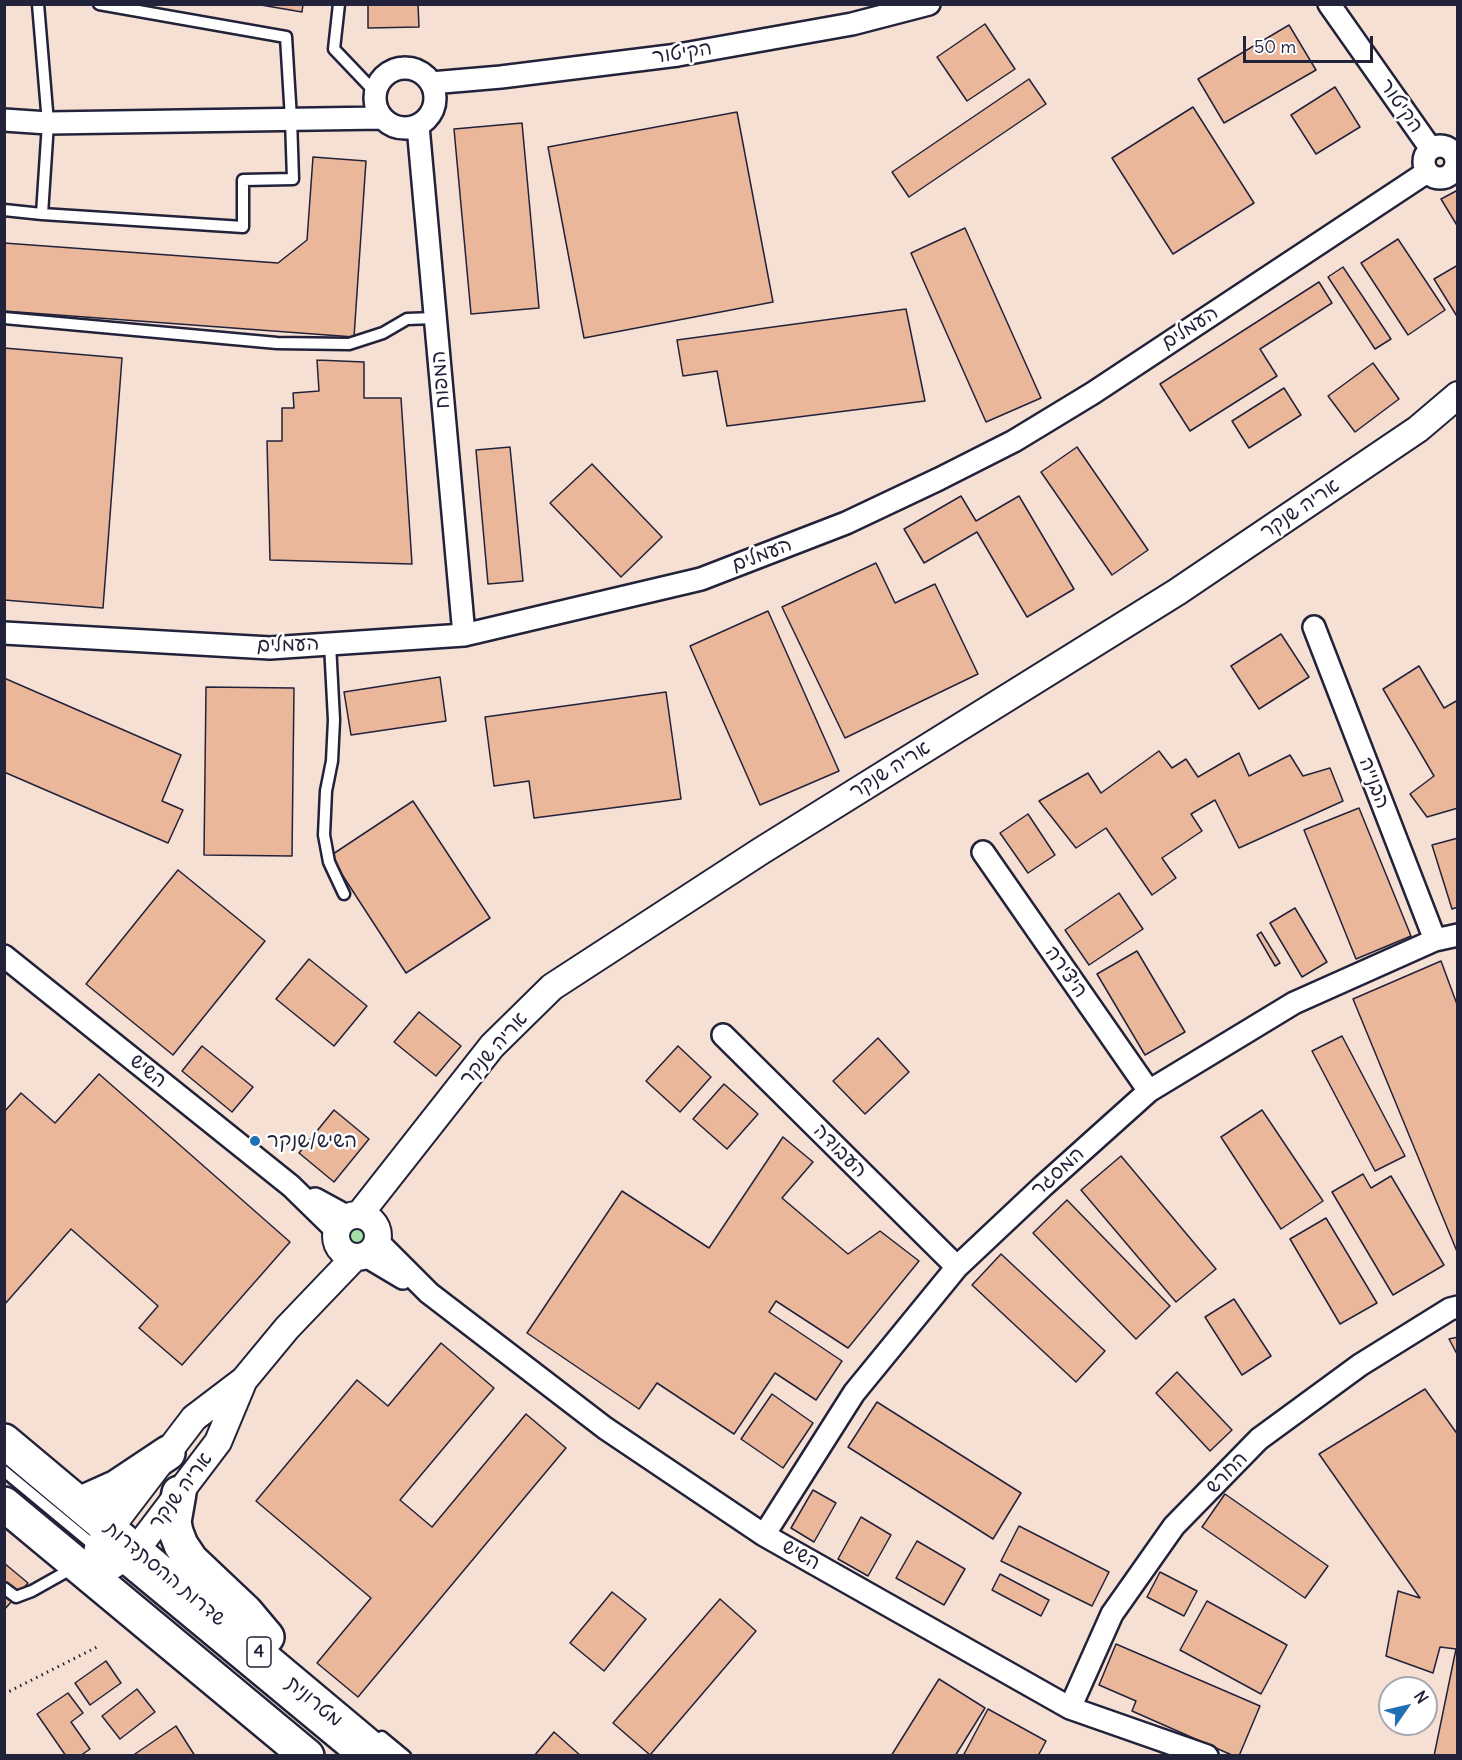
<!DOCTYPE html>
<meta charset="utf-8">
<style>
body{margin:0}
#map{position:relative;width:1462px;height:1760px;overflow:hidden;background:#fbf1eb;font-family:Delius,sans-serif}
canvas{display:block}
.frame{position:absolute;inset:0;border:6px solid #22223b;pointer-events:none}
.north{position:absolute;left:1378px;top:1676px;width:60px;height:60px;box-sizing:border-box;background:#fff;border:2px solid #a7a7b1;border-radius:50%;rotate:56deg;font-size:16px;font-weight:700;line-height:24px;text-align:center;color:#22223b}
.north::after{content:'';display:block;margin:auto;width:21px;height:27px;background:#1f6fb2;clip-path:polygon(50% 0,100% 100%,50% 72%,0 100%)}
.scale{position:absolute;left:1243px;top:36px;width:130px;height:27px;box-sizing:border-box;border:3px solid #22223b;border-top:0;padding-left:8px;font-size:18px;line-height:21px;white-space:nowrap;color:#22223b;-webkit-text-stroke:4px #fff;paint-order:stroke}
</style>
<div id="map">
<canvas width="1462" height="1760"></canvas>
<div class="frame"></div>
<div class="north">N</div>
<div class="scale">50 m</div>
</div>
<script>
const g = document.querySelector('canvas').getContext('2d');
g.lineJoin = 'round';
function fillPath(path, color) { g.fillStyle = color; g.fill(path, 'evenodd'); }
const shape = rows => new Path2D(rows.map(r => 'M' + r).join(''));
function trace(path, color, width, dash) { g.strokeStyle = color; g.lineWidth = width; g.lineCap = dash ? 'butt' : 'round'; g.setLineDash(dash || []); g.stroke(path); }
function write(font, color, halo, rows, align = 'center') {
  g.font = font + ' Delius,"Playpen Sans Hebrew",sans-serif'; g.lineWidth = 5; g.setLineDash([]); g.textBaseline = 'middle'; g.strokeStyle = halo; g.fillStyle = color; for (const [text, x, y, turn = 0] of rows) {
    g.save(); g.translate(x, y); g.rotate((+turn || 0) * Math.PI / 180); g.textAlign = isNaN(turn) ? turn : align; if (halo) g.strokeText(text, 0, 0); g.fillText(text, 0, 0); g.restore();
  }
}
fillPath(shape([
 [5,5,1457,5,1457,1755,5,1756],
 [1390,1688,1426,1688,1426,1724,1390,1724]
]), '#f6e0d3');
fillPath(shape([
 '343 1237a14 14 0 1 1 28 0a14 14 0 1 1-28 0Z'
]), '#a3e1a9');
const building = shape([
 [255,4,303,4,302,12,255,4],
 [368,4,418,4,419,27,368,28,368,4],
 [985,24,1015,69,967,101,937,57,985,24],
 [1289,25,1316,70,1224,123,1198,79,1289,25],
 [1029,79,1046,104,909,197,892,172,1029,79],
 [1335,87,1360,127,1316,154,1291,115,1335,87],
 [1193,107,1254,203,1173,254,1112,158,1193,107],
 [737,112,773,302,584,338,548,147,737,112],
 [522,123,539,308,471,314,454,129,522,123],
 [313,157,366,161,354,337,4,311,4,243,278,263,307,240,313,157],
 [1458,190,1458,227,1441,199,1458,190],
 [965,228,1041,398,986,422,911,253,965,228],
 [1398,239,1445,310,1408,335,1361,263,1398,239],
 [1458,265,1458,318,1434,279,1458,265],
 [1343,267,1391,339,1375,349,1328,277,1343,267],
 [1319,282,1332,303,1260,349,1277,376,1190,431,1160,384,1319,282],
 [906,309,925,401,727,426,717,371,683,376,677,340,906,309],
 [4,348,122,358,103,608,4,600,4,348],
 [317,360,364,362,364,398,401,398,412,564,270,560,267,441,282,441,282,408,294,408,293,393,319,391,317,360],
 [1373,363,1399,399,1355,432,1328,396,1373,363],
 [1284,388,1301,415,1249,448,1232,421,1284,388],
 [510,447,523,581,488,584,476,450,510,447],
 [1077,447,1148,550,1112,575,1041,472,1077,447],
 [592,464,662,537,621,577,550,503,592,464],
 [961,496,976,521,1019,496,1074,589,1027,617,977,532,924,563,904,529,961,496],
 [876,563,895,603,935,584,978,674,845,738,782,607,876,563],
 [768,611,839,771,760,805,690,646,768,611],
 [1281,634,1309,677,1259,709,1231,666,1281,634],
 [1419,666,1444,708,1458,700,1458,808,1427,817,1410,794,1434,776,1383,689,1419,666],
 [440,677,446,721,351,735,344,692,440,677],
 [4,678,181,755,162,801,183,810,168,843,4,772,4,678],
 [206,687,294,688,292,856,204,855,206,687],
 [666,692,681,799,534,818,529,781,494,786,485,717,666,692],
 [1159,751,1172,768,1186,759,1198,777,1239,753,1249,776,1290,755,1303,776,1330,768,1343,801,1239,848,1215,800,1191,814,1202,831,1162,858,1176,878,1152,895,1106,828,1076,848,1039,801,1088,773,1101,793,1159,751],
 [413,801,490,918,406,973,330,856,413,801],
 [1359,808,1411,936,1356,959,1304,830,1359,808],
 [1028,814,1055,855,1028,873,1000,833,1028,814],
 [1458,838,1458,907,1452,909,1432,845,1458,838],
 [178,870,265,941,173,1055,86,984,178,870],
 [1119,893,1143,929,1089,965,1065,930,1119,893],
 [1295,908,1327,962,1302,977,1270,923,1295,908],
 [1261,932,1280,963,1275,966,1257,935,1261,932],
 [1137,951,1185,1032,1145,1055,1097,974,1137,951],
 [309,959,367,1006,334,1046,276,999,309,959],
 [1441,961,1458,1007,1458,1254,1353,999,1441,961],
 [419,1012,461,1046,436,1076,394,1042,419,1012],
 [1342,1036,1405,1156,1375,1171,1312,1051,1342,1036],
 [878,1038,909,1072,865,1114,833,1081,878,1038],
 [202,1046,253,1087,232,1112,182,1071,202,1046],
 [678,1046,711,1077,680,1112,646,1081,678,1046],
 [99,1074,290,1242,182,1365,139,1328,158,1306,71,1229,4,1305,4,1112,21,1093,55,1123,99,1074],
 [724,1084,758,1114,727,1149,693,1119,724,1084],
 [334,1110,369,1139,334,1182,299,1153,334,1110],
 [1262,1110,1323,1201,1281,1229,1221,1137,1262,1110],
 [783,1137,813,1162,782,1198,848,1254,880,1231,919,1261,848,1348,776,1301,769,1312,842,1361,816,1400,775,1373,734,1434,657,1383,639,1409,527,1333,622,1191,709,1248,783,1137],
 [1121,1156,1216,1269,1176,1302,1081,1190,1121,1156],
 [1363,1174,1371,1188,1391,1176,1444,1265,1393,1295,1332,1192,1363,1174],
 [1067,1200,1170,1306,1136,1339,1033,1233,1067,1200],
 [1326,1218,1377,1303,1340,1324,1290,1239,1326,1218],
 [1001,1254,1105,1351,1076,1382,972,1285,1001,1254],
 [1234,1299,1271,1356,1242,1375,1205,1317,1234,1299],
 [1458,1337,1458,1356,1449,1339,1458,1337],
 [441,1343,494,1388,400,1500,432,1527,526,1414,566,1448,358,1697,317,1663,371,1598,256,1501,357,1380,388,1406,441,1343],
 [1177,1372,1232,1430,1210,1451,1156,1393,1177,1372],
 [1425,1389,1458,1435,1458,1756,1434,1756,1456,1649,1440,1647,1433,1673,1386,1656,1398,1591,1420,1598,1319,1454,1425,1389],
 [772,1394,813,1423,783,1468,741,1439,772,1394],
 [877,1402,1021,1493,993,1539,848,1447,877,1402],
 [813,1490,836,1503,814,1542,791,1528,813,1490],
 [1225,1494,1328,1566,1305,1598,1202,1527,1225,1494],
 [861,1517,891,1535,868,1576,838,1559,861,1517],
 [1019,1526,1109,1572,1092,1606,1001,1561,1019,1526],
 [917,1541,965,1569,944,1605,896,1578,917,1541],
 [4,1563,28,1583,4,1610,4,1563],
 [1160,1572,1197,1591,1184,1616,1147,1597,1160,1572],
 [1000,1574,1049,1600,1041,1616,992,1590,1000,1574],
 [612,1592,646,1619,604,1671,570,1643,612,1592],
 [720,1599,756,1631,650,1755,613,1723,720,1599],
 [1207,1601,1287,1645,1261,1694,1180,1650,1207,1601],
 [1116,1644,1260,1706,1239,1756,1234,1756,1132,1711,1136,1701,1099,1685,1116,1644],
 [106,1661,121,1683,90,1705,75,1683,106,1661],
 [939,1679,985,1708,955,1756,891,1756,939,1679],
 [137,1689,155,1712,120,1739,102,1716,137,1689],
 [68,1693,83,1713,71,1722,90,1749,80,1756,66,1756,37,1714,68,1693],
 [988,1709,1046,1741,1038,1756,963,1756,988,1709],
 [176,1726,195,1756,132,1756,176,1726],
 [554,1732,581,1756,534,1756,554,1732]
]);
fillPath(building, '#eab79b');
trace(building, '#22223b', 1.5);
const service = shape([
 [339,4,334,49,375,92],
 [4,210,42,214,48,123,38,4],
 [42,214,243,227,243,180,293,179,291,119,286,37,99,4],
 [4,318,277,343,349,344,383,333,407,319,435,318],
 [330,644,334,720,332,761,326,791,324,835,329,862,344,894],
 [4,1471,97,1548],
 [117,1563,350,1756],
 [4,1588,16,1597,32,1591,64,1573],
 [382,1737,405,1756]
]);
const minor = shape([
 [1329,4,1431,149],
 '375 98a30 30 0 1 1 60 0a30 30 0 1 1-60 0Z',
 [431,83,501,77,678,55,852,24,929,4],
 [4,120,48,123,382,118],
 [418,126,464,635],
 '1424 162a16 16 0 1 1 32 0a16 16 0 1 1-32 0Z',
 [1314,627,1435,940],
 [4,633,270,648,464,635,701,579,846,523,939,479,1014,441,1093,393,1427,172],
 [983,852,1149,1091],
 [4,956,291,1186,337,1231],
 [723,1035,957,1267],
 [315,1199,348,1217],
 [378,1242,429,1293,605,1428,764,1535,1070,1708,1207,1756],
 [366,1256,403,1278],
 [764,1535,854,1393,957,1267,1042,1187,1149,1091,1294,1003,1435,940,1458,935],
 [1070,1708,1112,1614,1174,1526,1259,1439,1360,1365,1450,1309,1458,1307]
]);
const tertiary = shape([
 '336 1236a21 21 0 1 1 42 0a21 21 0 1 1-42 0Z',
 [359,1215,492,1046,552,987,761,851,1177,592,1418,429,1458,395],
 [93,1578,98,1548,110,1528,194,1418,244,1380,287,1328,354,1258],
 [93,1578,136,1550,218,1442,243,1382]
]);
const trunk = shape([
 [4,1441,380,1756],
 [179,1493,174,1522,176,1532,181,1545,191,1560,246,1612,267,1637],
 [4,1504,307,1756],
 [79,1504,117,1487,168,1453]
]);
trace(service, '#22223b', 15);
trace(minor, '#22223b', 26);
trace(tertiary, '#22223b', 30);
trace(trunk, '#22223b', 38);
trace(shape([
 [4,1694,97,1647]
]), '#22223b', 3, [1.5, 4.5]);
trace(service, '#fff', 10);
trace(minor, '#fff', 21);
trace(tertiary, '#fff', 26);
trace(trunk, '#fff', 33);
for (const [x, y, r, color] of [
 [255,1141,6,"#1f6fb2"]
]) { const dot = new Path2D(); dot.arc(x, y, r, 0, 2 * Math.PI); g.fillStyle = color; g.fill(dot); trace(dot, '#fff', 2); }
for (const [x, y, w] of [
 [259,1652,24]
]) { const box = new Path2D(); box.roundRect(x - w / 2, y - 15, w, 30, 4.5); g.fillStyle = '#fff'; g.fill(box); trace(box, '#22223b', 1.5); }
write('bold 18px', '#22223b', null, [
 ["4",259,1652]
]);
write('20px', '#22223b', '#fff', [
 ["הקיטור",682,53,-9],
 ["הקיטור",1401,106,55],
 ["העמלים",1190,328,-33],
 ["המפוח",441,380,-95],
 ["אריה שנקר",1300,509,-34],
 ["העמלים",762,555,-21],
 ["העמלים",288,645,-2],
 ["אריה שנקר",890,770,-32],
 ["הבנייה",1374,783,69],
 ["היצירה",1066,972,55],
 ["אריה שנקר",494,1049,-48],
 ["השיש",148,1071,39],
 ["העבודה",840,1151,45],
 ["המסגר",1058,1172,-42],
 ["החרש",1227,1473,-46],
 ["אריה שנקר",181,1491,-53],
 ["השיש",801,1555,30],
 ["שדרות ההסתדרות",165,1574,40],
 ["מטרונית",314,1702,40]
]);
write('20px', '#22223b', '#fff', [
 ["השיש/שנקר",267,1141]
], 'left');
</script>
